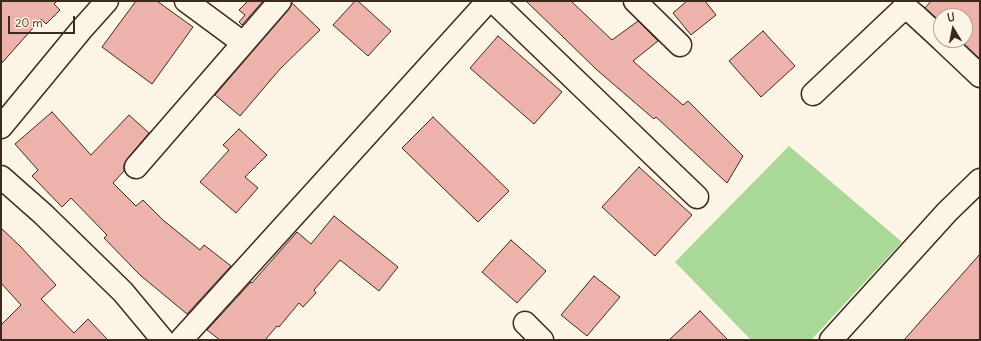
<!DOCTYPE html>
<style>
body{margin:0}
#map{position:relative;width:981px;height:341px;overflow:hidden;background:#fcf5e5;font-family:Delius,sans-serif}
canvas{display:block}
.frame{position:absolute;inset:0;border:2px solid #3b2a1e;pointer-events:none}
.north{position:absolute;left:933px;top:8px;width:40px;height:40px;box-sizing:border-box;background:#fcf5e5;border:1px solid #afa495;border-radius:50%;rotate:350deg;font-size:11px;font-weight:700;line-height:16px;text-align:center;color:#3b2a1e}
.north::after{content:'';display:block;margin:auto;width:14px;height:18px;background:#3b2a1e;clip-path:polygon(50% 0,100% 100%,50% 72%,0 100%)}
.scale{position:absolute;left:8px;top:16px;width:67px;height:18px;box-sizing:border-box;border:2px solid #3b2a1e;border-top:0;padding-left:5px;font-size:12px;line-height:14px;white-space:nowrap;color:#3b2a1e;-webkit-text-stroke:3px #fcf5e5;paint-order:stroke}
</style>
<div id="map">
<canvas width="981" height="341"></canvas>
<div class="frame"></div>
<div class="north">U</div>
<div class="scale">20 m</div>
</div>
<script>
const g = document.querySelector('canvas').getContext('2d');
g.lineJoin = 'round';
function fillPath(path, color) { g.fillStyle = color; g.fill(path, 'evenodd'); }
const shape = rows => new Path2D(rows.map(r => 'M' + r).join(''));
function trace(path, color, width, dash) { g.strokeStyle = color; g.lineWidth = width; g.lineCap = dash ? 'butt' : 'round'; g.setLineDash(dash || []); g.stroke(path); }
fillPath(shape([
 [789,146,902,242,811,340,751,340,675,262]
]), '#a9d898');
const building = shape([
 [1,1,57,1,54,4,60,10,46,24,41,19,1,64,1,1],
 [136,1,157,1,193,27,152,84,102,47,136,1],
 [248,1,263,1,242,25,239,22,245,15,239,10,248,1],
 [355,1,358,1,391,31,368,56,333,25,355,1],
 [526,1,571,1,612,40,638,21,658,41,633,61,683,105,688,101,743,156,727,183,656,117,654,119,597,70,526,1],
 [687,1,705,1,716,15,691,35,673,13,687,1],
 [931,1,980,1,980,59,960,40,965,40,965,16,941,16,941,22,925,8,931,1],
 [292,3,320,30,280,69,240,116,215,95,289,9,292,3],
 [763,31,795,66,761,97,729,61,763,31],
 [498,36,562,92,534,124,470,68,498,36],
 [52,112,91,155,129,115,149,133,127,159,124,165,124,171,113,183,136,206,143,200,163,220,200,250,204,245,231,266,187,314,140,275,104,238,107,235,71,198,62,207,32,176,38,170,15,144,52,112],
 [433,117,509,191,478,222,402,148,433,117],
 [239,129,267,155,245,177,258,188,236,213,200,182,229,150,223,145,239,129],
 [639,167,692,215,655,256,602,207,639,167],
 [334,216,398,267,379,291,340,260,314,290,316,293,303,307,299,303,279,327,277,326,265,340,220,340,207,330,251,282,252,283,258,276,297,232,311,244,334,216],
 [1,228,20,246,56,285,41,299,74,333,88,319,108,340,1,340,1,325,21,305,1,283,1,228],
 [511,240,546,271,517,303,482,272,511,240],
 [980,254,980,340,904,340,980,254],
 [594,276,620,297,587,336,561,315,594,276],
 [700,311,728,340,669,340,700,311]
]);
fillPath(building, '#edb3ab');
trace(building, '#3b2a1e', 1);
const minor = shape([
 [186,1,243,43],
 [493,1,697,197],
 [635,1,680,45],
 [942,40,980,76],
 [813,94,905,7,915,15,941,39],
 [1,127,81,30,107,1],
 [136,167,280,1],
 [1,177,43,214,123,292,163,340],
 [525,323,542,340],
 [181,340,488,1],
 [831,340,947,212,980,180]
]);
trace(minor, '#3b2a1e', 25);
trace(minor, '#fcf5e5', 22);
</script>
